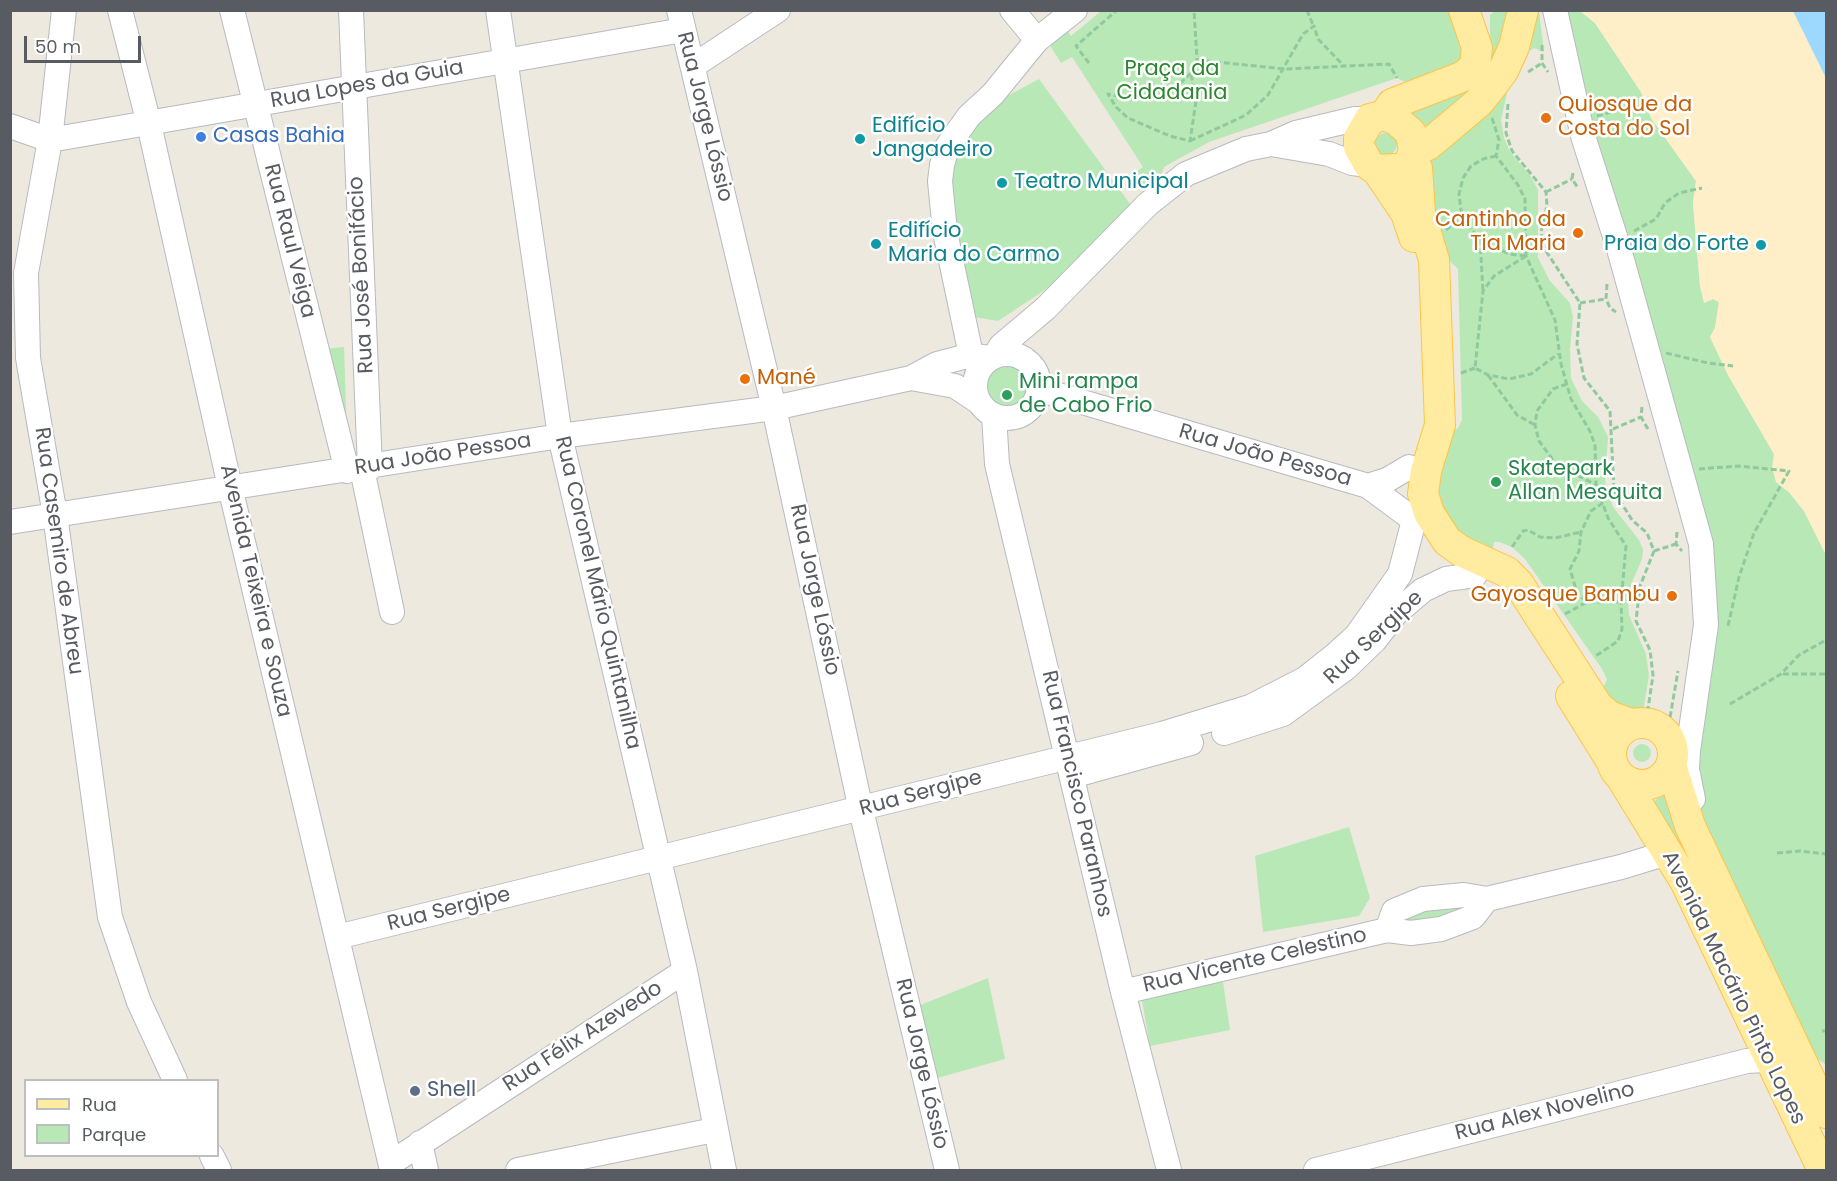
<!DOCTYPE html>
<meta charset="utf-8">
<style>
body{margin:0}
#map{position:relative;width:1837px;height:1181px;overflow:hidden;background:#ede9de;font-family:Poppins,sans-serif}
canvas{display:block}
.frame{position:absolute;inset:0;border:12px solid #585c62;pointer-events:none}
.legend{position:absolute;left:24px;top:1079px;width:195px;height:78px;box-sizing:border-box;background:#fff;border:2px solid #bcbec0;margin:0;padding:8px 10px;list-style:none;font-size:18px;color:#585c62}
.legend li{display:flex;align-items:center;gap:12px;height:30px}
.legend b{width:30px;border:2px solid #bcbec0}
.scale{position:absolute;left:24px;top:36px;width:117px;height:27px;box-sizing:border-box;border:3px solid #585c62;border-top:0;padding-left:8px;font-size:18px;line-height:21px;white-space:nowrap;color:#585c62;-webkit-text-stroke:4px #fff;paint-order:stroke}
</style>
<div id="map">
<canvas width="1837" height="1181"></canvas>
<div class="frame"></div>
<ul class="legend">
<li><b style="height:8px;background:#ffeca1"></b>Rua</li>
<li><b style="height:16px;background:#b9e8b7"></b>Parque</li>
</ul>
<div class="scale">50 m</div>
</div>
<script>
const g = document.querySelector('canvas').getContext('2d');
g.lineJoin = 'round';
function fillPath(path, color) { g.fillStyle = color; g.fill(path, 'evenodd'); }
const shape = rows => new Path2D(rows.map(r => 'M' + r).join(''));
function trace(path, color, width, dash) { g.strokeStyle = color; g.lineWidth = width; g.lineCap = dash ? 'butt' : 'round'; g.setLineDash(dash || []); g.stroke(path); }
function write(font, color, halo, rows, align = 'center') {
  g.font = font + ' Poppins,sans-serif'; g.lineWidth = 5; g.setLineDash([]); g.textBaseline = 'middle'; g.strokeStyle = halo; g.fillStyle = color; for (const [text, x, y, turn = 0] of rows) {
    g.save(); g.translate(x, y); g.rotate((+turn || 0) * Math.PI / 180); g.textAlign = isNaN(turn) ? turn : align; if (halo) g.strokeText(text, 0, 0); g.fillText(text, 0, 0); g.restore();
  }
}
fillPath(shape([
 [1456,10,1470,61,1409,84,1397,78,1209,142,1164,167,1157,187,1147,188,1133,174,1143,167,1072,57,1061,63,1051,47,1052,37,1065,27,1071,36,1101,11],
 [1495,11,1514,11,1485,80,1425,139,1412,112,1490,43,1490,15],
 [1533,11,1539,11,1544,52,1534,48,1518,58],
 [1555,11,1580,11,1595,23,1641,92,1651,118,1696,181,1693,203,1700,286,1704,302,1713,299,1719,302,1715,328,1710,337,1728,375,1774,454,1780,486,1789,492,1804,511,1826,555,1826,1065,1810,1053,1725,873,1701,812,1692,721,1704,560],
 [1039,79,1133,208,1063,278,998,321,973,317,951,214,948,167,985,108],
 [1500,86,1507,93,1501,120,1504,138,1510,152,1530,175,1538,190,1538,258,1550,281,1570,303,1573,317,1570,349,1571,378,1582,401,1598,417,1608,437,1605,482,1613,507,1639,540,1643,549,1642,559,1631,585,1628,601,1629,615,1646,654,1649,675,1643,712,1618,712,1600,696,1607,679,1602,669,1525,559,1512,547,1499,542,1494,542,1492,555,1472,548,1435,507,1446,437,1458,428,1462,420,1458,269,1440,252,1425,178,1430,161,1439,148],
 '1375 144a11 11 0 1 1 22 0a11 11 0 1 1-22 0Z',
 [344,347,347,436,324,349],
 '986 386a22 22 0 1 1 44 0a22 22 0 1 1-44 0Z',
 '1633 753a9 9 0 1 1 18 0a9 9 0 1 1-18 0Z',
 [1673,789,1693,855,1685,865,1651,803],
 [1349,827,1370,898,1359,916,1263,932,1255,856],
 [1459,900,1472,912,1415,924,1399,920,1405,911],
 [988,978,1005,1059,934,1079,918,1006],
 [1223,982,1230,1030,1150,1046,1141,995]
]), '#b9e8b7');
fillPath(shape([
 [1580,11,1826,11,1826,555,1804,511,1789,492,1776,482,1772,467,1774,454,1728,375,1710,337,1715,328,1719,302,1713,299,1704,303,1700,286,1693,203,1696,181,1651,118,1641,92,1595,23]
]), '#feefc8');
fillPath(shape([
 [1793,11,1826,11,1826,78]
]), '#9cd8ff');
const minor = shape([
 [64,10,50,140,26,273,28,358,55,515,110,917,139,1002,175,1080],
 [120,10,149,124,230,487,392,1170],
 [232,10,347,471],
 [351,10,370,468],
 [498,10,560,436,685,971,724,1170],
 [679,10,774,408,861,810,947,1170],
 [1012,10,1037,40],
 [1555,10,1583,136,1619,249,1701,544,1706,625,1688,751,1687,769,1693,799],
 [693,66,778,10],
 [10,126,50,140,683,30],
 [1271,144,1329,154,1352,163,1369,165],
 '975 386a32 32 0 1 1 64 0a32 32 0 1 1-64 0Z',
 [971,355,945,232,940,181,942,165,947,147,969,116,993,94,1037,40,1075,10],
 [995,356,1001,346,1046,308,1148,204,1186,174,1246,149,1271,144,1296,133,1355,119,1370,119],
 [911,378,955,386,979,402],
 [994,415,997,464,1123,992,1169,1170],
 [362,469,392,612],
 [1368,486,1387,480,1409,467],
 [10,522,560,436,774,408,911,378,937,364,971,355,990,358],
 [1224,733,1283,714,1346,668,1375,640,1396,613,1423,590,1446,579,1475,575],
 [1072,776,1191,743],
 [1387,930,1394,911,1423,899,1464,895,1487,899,1621,867,1667,853],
 [337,937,1162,734,1250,707,1305,679,1334,656,1357,635,1400,574,1414,520,1368,486,1038,389],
 [1123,992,1387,930,1411,933,1441,929,1473,917,1487,899],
 [420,1143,426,1170],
 [212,1156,219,1170],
 [391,1163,685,971],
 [518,1170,714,1130],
 [1316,1170,1747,1061,1764,1060,1773,1064]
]);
const major = shape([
 [1385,115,1396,120,1411,133,1414,151,1411,158,1417,168,1420,213,1434,260,1440,425,1426,471,1423,494,1429,513,1447,541,1461,551,1507,572,1518,583,1597,705,1609,716,1631,724],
 [1414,151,1428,145,1479,102,1491,87,1503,71,1514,47,1523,10],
 [1395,169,1377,170,1369,165,1359,147,1359,138,1370,119,1385,115,1392,104,1464,76,1475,66,1477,48,1464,10],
 [1377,170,1406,213,1414,237],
 [1571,696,1612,762],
 '1611 754a31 31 0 1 1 62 0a31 31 0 1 1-62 0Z',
 [1671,765,1690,826,1826,1113],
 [1621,777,1686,883,1823,1170]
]);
trace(minor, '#b7bac0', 26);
trace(major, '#ffc445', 32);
trace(shape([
 [1307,10,1313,25],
 [1542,45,1542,63,1548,72],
 [1197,60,1285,69,1389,64,1397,78],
 [1089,63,1076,46,1117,10],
 [1528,72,1542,63],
 [1191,73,1168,95,1136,100,1108,94,1116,107,1128,118,1170,136,1190,141,1196,101,1191,73,1197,60,1194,10],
 [1508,104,1506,133,1512,151,1546,192,1547,206,1541,232,1544,248,1580,303,1577,344,1584,378,1610,411,1614,491,1632,520,1647,533,1654,551,1640,586,1636,621,1650,650,1653,675,1648,709],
 [1597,116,1649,101],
 [1492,118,1499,140,1496,156,1518,185,1525,199,1526,256,1555,320,1561,364,1571,399,1591,433,1595,446,1596,485,1608,518,1626,546,1621,602,1622,629,1618,641,1594,657],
 [1190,141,1246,115,1268,95,1303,34,1314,26,1318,39,1345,67],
 [1496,156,1483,159,1471,166,1463,178,1459,194,1461,210,1466,224,1480,239,1509,254,1526,256],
 [1573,173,1572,179,1578,188],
 [1546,192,1572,179],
 [1446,230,1463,216],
 [1634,231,1656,219,1665,203,1679,193,1702,188],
 [1480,239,1483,291],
 [1526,256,1494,276,1483,291,1475,368,1488,375,1509,379,1531,374,1558,354],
 [1607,284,1606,299,1610,308,1616,312],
 [1580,303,1606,299],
 [1666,353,1708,363,1733,366],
 [1461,373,1475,368],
 [1488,375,1517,415,1535,425],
 [1567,384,1553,389,1537,411,1535,425,1539,441,1556,464,1596,485],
 [1642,407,1641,417,1649,431],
 [1613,429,1641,417],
 [1699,469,1738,466,1789,471,1754,533,1739,577,1728,626],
 [1603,503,1591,511,1581,532,1579,551,1570,569,1577,593,1587,602,1621,602],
 [1677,532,1676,544,1682,551],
 [1512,547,1523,531,1528,530,1540,537,1555,538,1581,532],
 [1654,551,1676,544],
 [1565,614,1587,602],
 [1783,674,1826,674],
 [1730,704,1781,674,1799,655,1826,640],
 [1667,735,1678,671],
 [1777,853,1800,851,1826,854],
 [1822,1031,1826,1031]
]), '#90c99e', 3, [6, 3]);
trace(minor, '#fff', 24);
trace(major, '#ffeca1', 30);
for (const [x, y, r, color] of [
 [1546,118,6,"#e8710a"],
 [201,137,6,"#3f7fe0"],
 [860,139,6,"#0f9aa8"],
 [1002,183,6,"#0f9aa8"],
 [1578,233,6,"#e8710a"],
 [876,244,6,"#0f9aa8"],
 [1761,245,6,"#0f9aa8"],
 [745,379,6,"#e8710a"],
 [1007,395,6,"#2e9e5b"],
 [1496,482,6,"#2e9e5b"],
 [1672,596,6,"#e8710a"],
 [415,1091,6,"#5c6f8a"]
]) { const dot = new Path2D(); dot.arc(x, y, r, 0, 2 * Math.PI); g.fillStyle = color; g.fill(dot); trace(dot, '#fff', 2); }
write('21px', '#2c862d', '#fff', [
 ["Praça da",1172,70],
 ["Cidadania",1172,94]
]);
write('21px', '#585c62', '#fff', [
 ["Rua Lopes da Guia",367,85,-10],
 ["Rua Jorge Lóssio",704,117,76],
 ["Rua Raul Veiga",289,241,76],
 ["Rua José Bonifácio",362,275,-93],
 ["Rua João Pessoa",443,455,-9],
 ["Rua João Pessoa",1265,456,16],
 ["Rua Casemiro de Abreu",58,551,82],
 ["Rua Jorge Lóssio",814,590,78],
 ["Avenida Teixeira e Souza",255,591,77],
 ["Rua Coronel Mário Quintanilha",597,593,77],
 ["Rua Sergipe",1374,638,-43],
 ["Rua Sergipe",921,794,-15],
 ["Rua Francisco Paranhos",1076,794,77],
 ["Rua Sergipe",449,910,-14],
 ["Rua Vicente Celestino",1255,961,-13],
 ["Avenida Macário Pinto Lopes",1733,988,64],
 ["Rua Félix Azevedo",583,1037,-33],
 ["Rua Jorge Lóssio",921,1064,77],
 ["Rua Alex Novelino",1545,1112,-14]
]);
write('21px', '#c56008', '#fff', [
 ["Quiosque da",1558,106],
 ["Costa do Sol",1558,130],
 ["Cantinho da",1566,221,"right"],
 ["Tia Maria",1566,245,"right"],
 ["Mané",757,379],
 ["Gayosque Bambu",1660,596,"right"]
], 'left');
write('21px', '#0d838f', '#fff', [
 ["Edifício",872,127],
 ["Jangadeiro",872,151],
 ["Teatro Municipal",1014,183],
 ["Edifício",888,232],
 ["Maria do Carmo",888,256],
 ["Praia do Forte",1749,245,"right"]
], 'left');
write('21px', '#366cbe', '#fff', [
 ["Casas Bahia",213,137]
], 'left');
write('21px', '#27864d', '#fff', [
 ["Mini rampa",1019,383],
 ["de Cabo Frio",1019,407],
 ["Skatepark",1508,470],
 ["Allan Mesquita",1508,494]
], 'left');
write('21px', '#4e5e75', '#fff', [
 ["Shell",427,1091]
], 'left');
</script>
